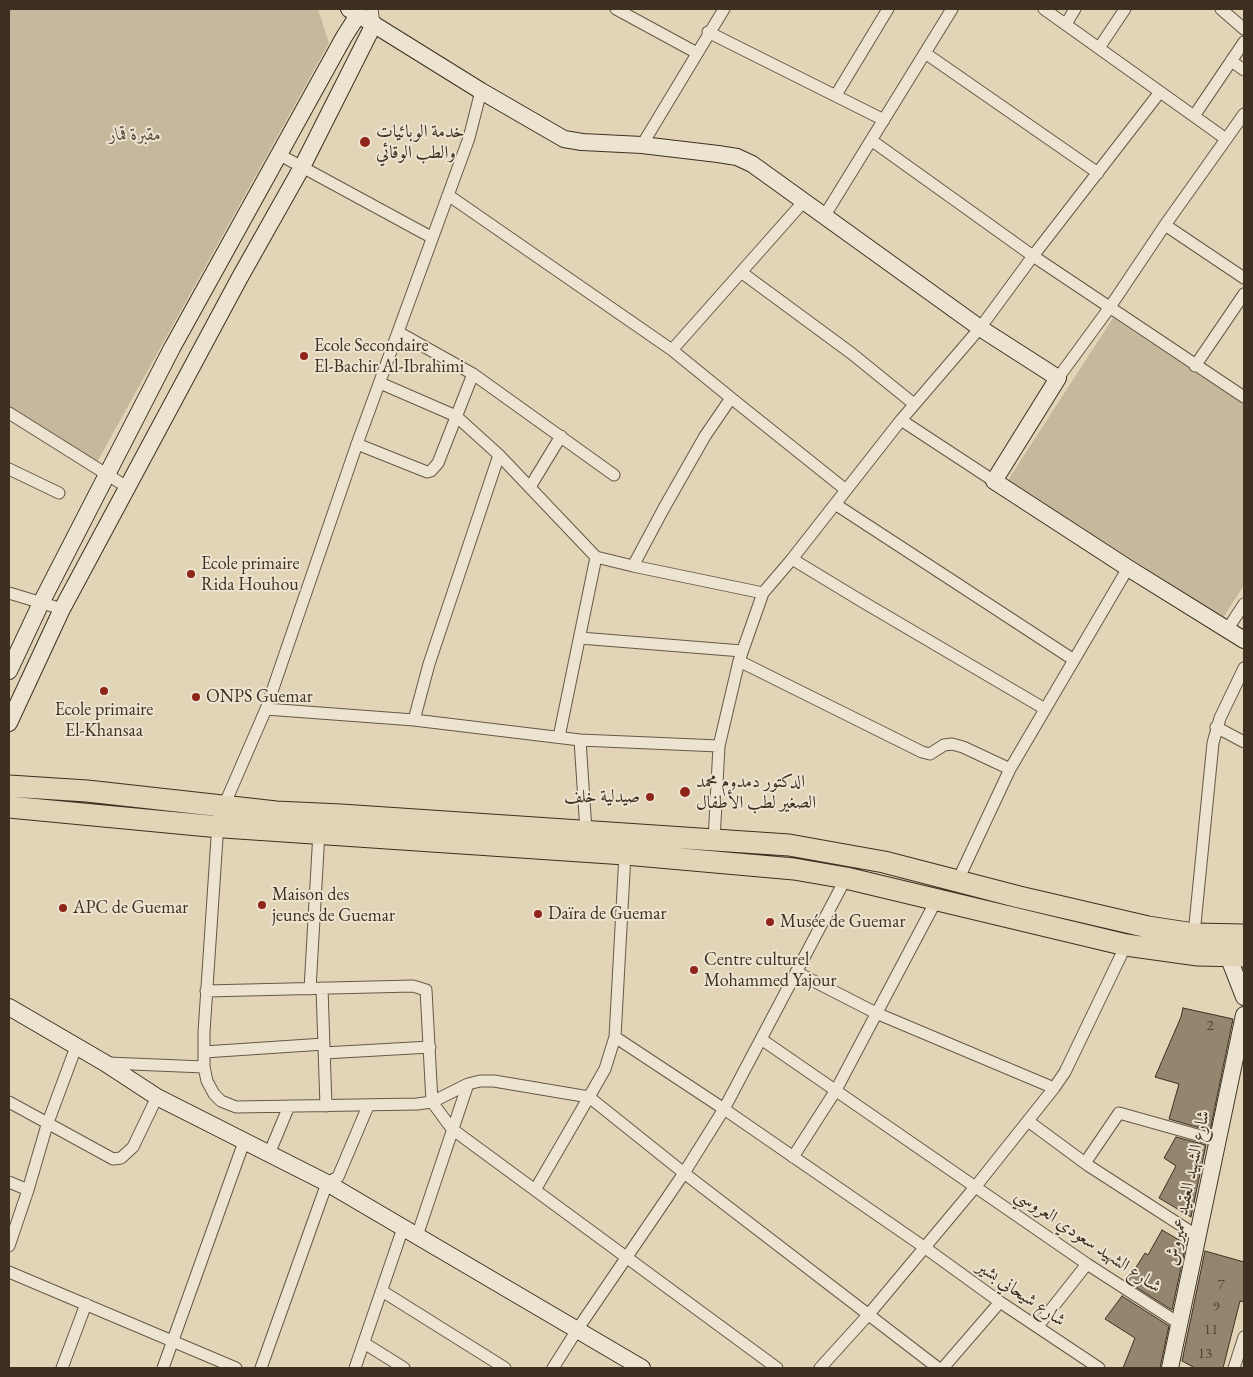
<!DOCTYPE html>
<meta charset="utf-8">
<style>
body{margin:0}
#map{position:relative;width:1253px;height:1377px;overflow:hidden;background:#e2d4b6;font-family:"EB Garamond",serif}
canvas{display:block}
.frame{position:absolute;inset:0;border:10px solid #3d3020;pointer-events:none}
</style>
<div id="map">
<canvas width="1253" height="1377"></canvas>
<div class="frame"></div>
</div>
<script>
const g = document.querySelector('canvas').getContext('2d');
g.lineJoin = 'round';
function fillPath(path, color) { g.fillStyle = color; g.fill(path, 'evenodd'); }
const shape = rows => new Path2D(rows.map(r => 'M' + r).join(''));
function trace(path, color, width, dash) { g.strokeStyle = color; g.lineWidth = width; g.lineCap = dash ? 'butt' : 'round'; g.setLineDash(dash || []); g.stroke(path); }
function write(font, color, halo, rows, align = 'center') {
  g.font = font + ' "EB Garamond",Amiri,serif'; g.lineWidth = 4; g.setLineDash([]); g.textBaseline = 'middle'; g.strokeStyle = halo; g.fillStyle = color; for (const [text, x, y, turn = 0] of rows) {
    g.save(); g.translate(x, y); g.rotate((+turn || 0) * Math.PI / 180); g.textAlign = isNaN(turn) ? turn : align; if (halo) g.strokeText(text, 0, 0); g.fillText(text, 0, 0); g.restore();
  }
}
fillPath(shape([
 [9,9,318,9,329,43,96,464,9,411],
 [1113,318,1244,405,1244,585,1223,618,1008,480]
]), '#c6b89c');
const building = shape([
 [1183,1008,1233,1019,1210,1131,1169,1119,1179,1084,1155,1077,1181,1017,1183,1008],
 [1176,1137,1206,1145,1191,1217,1159,1198,1176,1166,1164,1158,1176,1137],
 [1162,1230,1186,1244,1172,1310,1131,1284,1132,1283,1128,1280,1145,1253,1148,1255,1162,1230],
 [1205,1251,1244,1262,1244,1302,1240,1301,1223,1368,1195,1368,1182,1361,1205,1251],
 [1122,1296,1169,1326,1160,1368,1123,1368,1135,1338,1105,1319,1122,1296]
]);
fillPath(building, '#93856e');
trace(building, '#3d3020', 1);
const street = shape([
 [372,9,374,24],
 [616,9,697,53],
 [1044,9,1226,139],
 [1221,9,1244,29],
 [1066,24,1075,9],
 [708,32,884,120],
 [1099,48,1125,9],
 [925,53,1098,173],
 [1231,61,1244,70],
 [836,95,888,9],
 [1194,116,1244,42],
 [871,140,1033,256,1244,397],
 [642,145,724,9],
 [280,155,431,237],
 [448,195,672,350,731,398],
 [825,215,952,9],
 [1165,225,1244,278],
 [741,272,851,353,914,404],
 [398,332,473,374,614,475],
 [672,350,805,200],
 [1195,366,1244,294],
 [1058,378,1110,307,1165,225,1244,114],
 [380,383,456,416,499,455,596,557,633,566,763,593],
 [9,413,127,487],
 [901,420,994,481],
 [357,444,427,472,431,471,438,463,473,374],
 [9,469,59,493],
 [530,487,561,436],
 [835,504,1074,660],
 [792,559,863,602,1045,709],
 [633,566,664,508,705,436,731,398,846,490],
 [9,593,62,609],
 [1227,630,1244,604],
 [580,638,742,651],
 [739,661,922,752,930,754,944,745,952,744,963,747,1010,769],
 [266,709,414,720,580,740,719,746],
 [414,720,429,664,499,455],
 [1216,727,1244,742],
 [559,737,596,557],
 [580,740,586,831],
 [223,808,266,709,357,444,469,138,481,91],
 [714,841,719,746,739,661,763,593,792,559,901,420,980,328,1033,256,1160,92],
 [958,880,1010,769,1128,568],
 [1194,934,1213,743,1220,718,1244,668],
 [796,972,876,1013,1054,1088],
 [322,988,326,1106],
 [310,989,319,832],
 [206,991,413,986,426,990,432,1102,452,1129,777,1368],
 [615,1037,724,1109,846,878],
 [761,1039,1087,1264,1180,1324],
 [204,1052,324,1044],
 [324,1053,430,1047],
 [108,1063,204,1067,207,1081,214,1094,221,1101,236,1107,417,1104,432,1102,468,1084,480,1081,494,1081,589,1097,605,1069,615,1037,625,854],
 [204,1067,204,1032,218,823],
 [9,1102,113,1159,121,1158,133,1147,157,1097],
 [1028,1121,1089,1166,1199,1237],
 [269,1154,289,1106],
 [793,1157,836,1090,937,899],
 [1085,1163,1119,1113,1219,1141],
 [9,1182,28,1190],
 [535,1190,589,1097,684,1173,938,1368],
 [417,1236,468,1084],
 [9,1246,28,1190,47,1125,76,1047],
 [9,1272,236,1368],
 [382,1291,505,1368],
 [1038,1326,1087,1264],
 [364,1343,404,1368],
 [62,1368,86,1304],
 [163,1368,244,1142],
 [261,1368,327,1183,338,1177,368,1106],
 [355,1368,403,1228],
 [553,1368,577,1330,684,1173,724,1109,924,1247,1000,1302,1099,1368],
 [820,1368,869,1314,976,1186,1054,1088,1065,1072,1126,945],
 [943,1368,1000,1302],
 [1234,1368,1244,1337]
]);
const secondary = shape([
 [349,9,481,91,564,139,582,142,642,145,718,154,737,157,752,164,980,328,1058,378,994,481,1128,568,1244,640],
 [9,671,41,603,172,348,344,37,358,15],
 [9,723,62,609,239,279,302,167,374,24],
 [1226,945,1228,956,1244,997],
 [9,1007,105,1063,157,1097,327,1183,642,1368],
 [1170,1368,1244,1015]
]);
const highway = shape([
 [9,786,87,791,276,812,341,815,789,845,884,862,1019,897,1148,927,1194,934,1244,935],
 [9,807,209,826,625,854,794,869,846,878,1126,945,1198,955,1244,956]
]);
trace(street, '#665946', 13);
trace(secondary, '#3d3020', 18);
trace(highway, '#3d3020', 23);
trace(street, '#ece3d0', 11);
trace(secondary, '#ece3d0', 16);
trace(highway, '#e2d4b6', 21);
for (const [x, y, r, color] of [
 [365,142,6,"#8f2418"],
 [304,356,5,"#8f2418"],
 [191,574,5,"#8f2418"],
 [104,691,5,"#8f2418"],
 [196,697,5,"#8f2418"],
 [685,792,6,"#8f2418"],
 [650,797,5,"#8f2418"],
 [262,905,5,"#8f2418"],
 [63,908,5,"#8f2418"],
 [538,914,5,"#8f2418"],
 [770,922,5,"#8f2418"],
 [694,970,5,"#8f2418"]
]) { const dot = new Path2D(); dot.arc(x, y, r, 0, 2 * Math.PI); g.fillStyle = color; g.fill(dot); trace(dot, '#ece3d0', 2); }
write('15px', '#524534', null, [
 ["2",1210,1026],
 ["7",1221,1285],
 ["9",1216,1307],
 ["11",1211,1330],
 ["13",1205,1354]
]);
write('18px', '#3d3020', '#ece3d0', [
 ["خدمة الوبائيات",376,132],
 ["والطب الوقائي",376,153],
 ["Ecole Secondaire",314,346],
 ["El-Bachir Al-Ibrahimi",314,367],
 ["Ecole primaire",201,564],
 ["Rida Houhou",201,585],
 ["ONPS Guemar",206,697],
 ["Ecole primaire",104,710,"center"],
 ["El-Khansaa",104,731,"center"],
 ["الدكتور دمدوم محمد",696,782],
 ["الصغير لطب الأطفال",696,803],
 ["صيدلية خلف",640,797,"right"],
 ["Maison des",272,895],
 ["jeunes de Guemar",272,916],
 ["APC de Guemar",73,908],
 ["Daïra de Guemar",548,914],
 ["Musée de Guemar",780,922],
 ["Centre culturel",704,960],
 ["Mohammed Yajour",704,981]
], 'left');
write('italic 18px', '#584b39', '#ece3d0', [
 ["مقبرة قمار",135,135]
]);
write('18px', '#3d3020', '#ece3d0', [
 ["شارع الشهيد العقيد عميروش",1188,1188,-78],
 ["شـارع الشهيد سعودي العروسي",1088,1241,34],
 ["شارع شيحاني بشير",1021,1294,34]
]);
</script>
